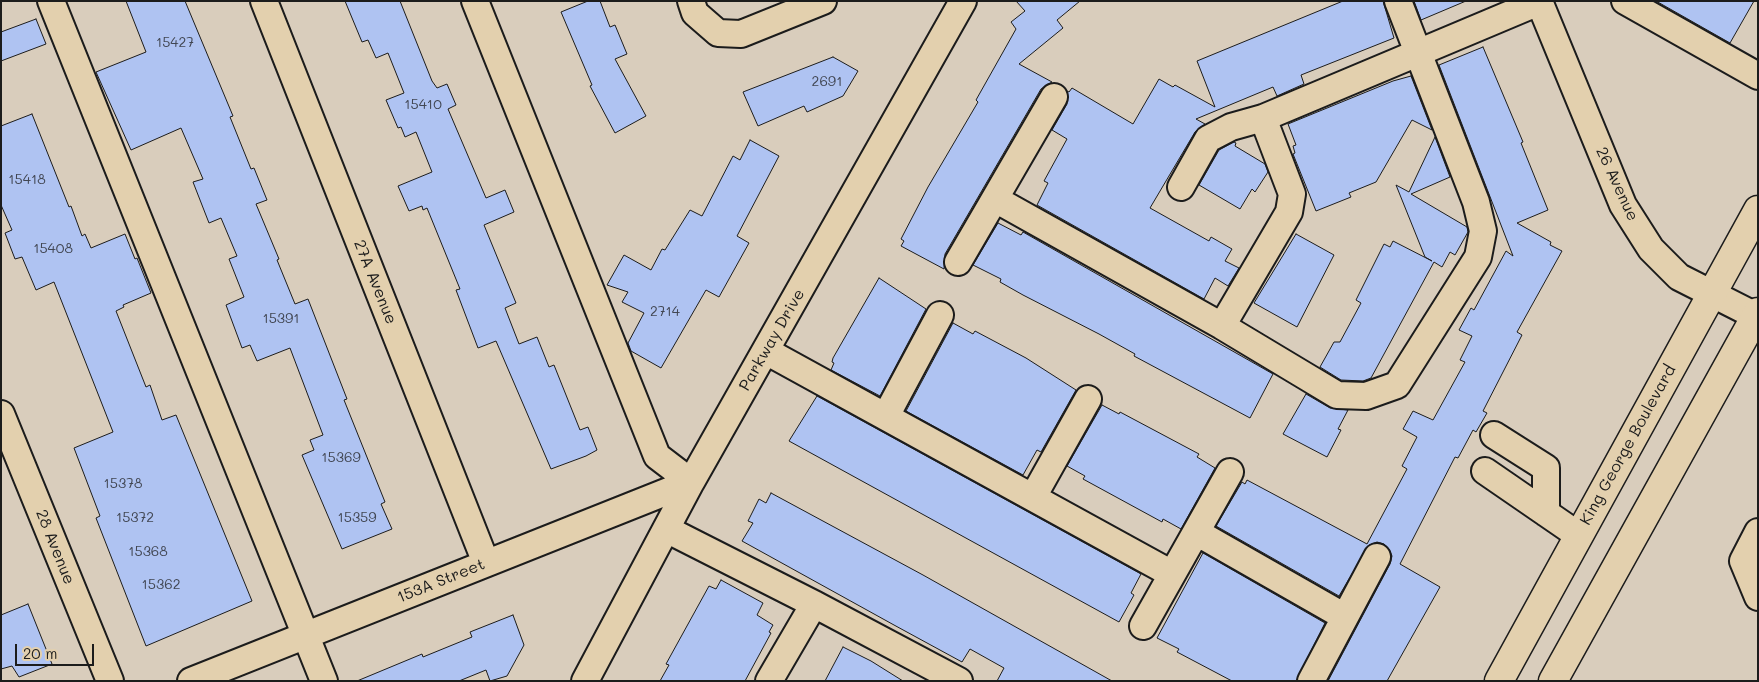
<!DOCTYPE html>
<style>
body{margin:0}
#map{position:relative;width:1759px;height:682px;overflow:hidden;background:#d9cdbc;font-family:Mali,sans-serif}
canvas{display:block}
.frame{position:absolute;inset:0;border:2px solid #1c1c1c;pointer-events:none}
.scale{position:absolute;left:15px;top:644px;width:79px;height:22px;box-sizing:border-box;border:2px solid #1c1c1c;border-top:0;padding-left:6px;font-size:15px;line-height:18px;white-space:nowrap;color:#1c1c1c;-webkit-text-stroke:4px #e3d0ae;paint-order:stroke}
</style>
<div id="map">
<canvas width="1759" height="682"></canvas>
<div class="frame"></div>
<div class="scale">20 m</div>
</div>
<script>
const g = document.querySelector('canvas').getContext('2d');
g.lineJoin = 'round';
function fillPath(path, color) { g.fillStyle = color; g.fill(path, 'evenodd'); }
const shape = rows => new Path2D(rows.map(r => 'M' + r).join(''));
function trace(path, color, width, dash) { g.strokeStyle = color; g.lineWidth = width; g.lineCap = dash ? 'butt' : 'round'; g.setLineDash(dash || []); g.stroke(path); }
function write(font, color, halo, rows, align = 'center') {
  g.font = font + ' Mali,sans-serif'; g.lineWidth = 4.5; g.setLineDash([]); g.textBaseline = 'middle'; g.strokeStyle = halo; g.fillStyle = color; for (const [text, x, y, turn = 0] of rows) {
    g.save(); g.translate(x, y); g.rotate((+turn || 0) * Math.PI / 180); g.textAlign = isNaN(turn) ? turn : align; if (halo) g.strokeText(text, 0, 0); g.fillText(text, 0, 0); g.restore();
  }
}
const building = shape([
 [126,1,185,1,233,116,230,117,251,169,254,168,267,200,256,204,279,259,277,260,295,304,308,299,347,399,344,400,385,502,381,504,392,529,342,549,302,455,314,450,310,440,323,435,290,348,257,361,250,345,242,348,226,305,244,297,229,259,237,256,221,218,209,223,193,182,203,179,181,128,131,150,96,72,146,52,126,1],
 [345,1,400,1,432,81,437,88,447,84,456,105,448,109,486,198,505,190,514,212,484,225,516,303,505,308,519,344,537,337,549,367,554,365,580,430,588,427,597,450,586,456,551,469,496,341,478,348,456,290,460,289,427,208,423,210,422,206,409,211,398,186,432,172,416,132,405,137,401,127,398,128,386,100,404,93,388,53,376,58,368,40,362,42,345,1],
 [588,1,600,1,610,27,615,25,627,54,615,59,646,116,615,133,590,86,592,85,561,12,588,1],
 [1016,1,1080,1,1057,20,1063,28,1019,64,1052,82,1041,89,945,254,944,269,901,246,904,241,901,239,928,187,978,102,976,100,1016,29,1011,22,1025,11,1016,1],
 [1343,1,1383,1,1394,38,1301,75,1304,84,1277,96,1273,87,1196,119,1205,124,1195,132,1150,208,1209,241,1211,237,1232,249,1225,261,1239,268,1228,286,1215,278,1204,299,1037,205,1048,183,1044,181,1067,139,1052,130,1067,104,1067,91,1069,92,1072,88,1133,124,1159,79,1173,87,1175,85,1215,107,1197,61,1343,1],
 [1414,1,1466,1,1421,20,1414,1],
 [1656,1,1754,1,1730,43,1656,1],
 [36,19,46,44,1,61,1,32,36,19],
 [1483,47,1523,142,1521,143,1548,210,1517,223,1551,242,1550,245,1562,251,1517,332,1522,335,1483,411,1487,413,1476,432,1473,430,1458,458,1455,457,1400,564,1440,587,1387,681,1328,681,1390,564,1392,556,1389,549,1384,544,1377,542,1369,545,1339,596,1216,526,1242,482,1245,484,1247,480,1367,544,1407,469,1402,466,1417,437,1403,429,1413,411,1433,420,1465,362,1460,360,1472,336,1459,330,1471,308,1474,310,1506,251,1513,256,1439,65,1483,47],
 [833,57,858,71,843,96,807,112,804,106,758,126,743,92,833,57],
 [1411,76,1432,130,1412,120,1376,182,1349,193,1351,197,1316,211,1293,154,1295,153,1293,146,1296,145,1288,124,1393,81,1411,76],
 [32,114,69,207,71,206,82,236,85,234,91,248,125,234,135,259,137,258,151,293,123,305,124,307,116,311,146,387,150,385,162,420,176,415,252,601,146,646,96,518,100,516,74,448,113,432,54,282,36,290,22,257,15,259,5,233,12,230,1,205,1,126,32,114],
 [1435,137,1450,177,1411,194,1467,227,1468,232,1455,255,1450,252,1442,267,1434,262,1371,378,1363,381,1341,380,1320,367,1334,342,1340,342,1361,303,1356,300,1384,244,1390,247,1393,241,1432,261,1425,257,1396,185,1409,192,1435,137],
 [750,140,779,156,737,236,749,243,719,297,706,290,661,368,631,351,628,343,644,313,622,302,628,292,607,285,624,255,651,270,662,249,665,250,690,210,702,216,733,156,740,160,750,140],
 [1234,142,1236,143,1235,146,1265,164,1268,172,1255,192,1252,189,1240,209,1199,185,1219,150,1234,142],
 [998,223,1021,235,1023,232,1273,374,1250,418,1134,356,1135,354,1099,334,1023,295,1000,282,1001,279,973,265,998,223],
 [1296,234,1334,255,1297,327,1254,303,1296,234],
 [879,278,926,309,880,396,831,370,834,363,832,362,833,358,879,278],
 [953,323,973,334,975,331,1026,358,1076,390,1041,452,1037,450,1023,475,906,411,953,323],
 [1306,394,1330,408,1348,410,1338,429,1341,430,1327,457,1283,434,1306,394],
 [817,396,1141,574,1131,593,1134,595,1119,622,789,441,817,396],
 [1102,405,1119,414,1120,412,1199,454,1197,457,1215,468,1181,529,1163,519,1162,522,1083,479,1085,476,1067,466,1102,405],
 [771,493,923,575,1112,681,997,681,1004,668,970,649,962,662,894,625,742,541,753,523,748,521,759,499,766,503,771,493],
 [1203,553,1325,623,1296,681,1232,681,1177,652,1179,649,1157,638,1203,553],
 [721,580,763,603,757,615,773,625,769,632,771,633,745,681,660,681,669,665,666,664,709,586,716,589,721,580],
 [28,604,52,664,19,677,12,666,1,669,1,615,28,604],
 [513,615,524,645,507,676,490,681,486,670,459,681,357,681,422,654,423,657,472,637,470,632,513,615],
 [843,647,871,661,903,681,825,681,843,647]
]);
fillPath(building, '#afc3f2');
trace(building, '#1c1c1c', 1);
const minor = shape([
 [51,1,324,681],
 [264,1,486,563],
 [475,1,657,456,691,482],
 [691,1,695,13,718,33,741,34,823,1],
 [1539,1,1623,205,1651,249,1679,277,1758,317],
 [1625,1,1758,76],
 [1181,187,1208,139,1231,127,1263,118,1539,2],
 [995,199,1222,326,1337,395,1366,396,1397,385,1478,257,1483,231,1476,202,1398,1],
 [958,262,1054,97],
 [1222,326,1289,212,1292,194,1263,118],
 [766,351,1172,574],
 [1,414,110,681],
 [886,416,940,315],
 [1494,435,1546,468,1546,513],
 [1485,471,1578,535],
 [1033,497,1088,399],
 [666,529,814,604,959,681],
 [1196,532,1345,617],
 [1758,532,1743,561,1758,597],
 [1143,626,1230,472],
 [191,681,691,482],
 [585,681,691,482,963,1],
 [769,681,814,604],
 [1311,681,1377,557]
]);
const major = shape([
 [1499,681,1758,210],
 [1553,681,1758,312]
]);
trace(minor, '#1c1c1c', 30);
trace(major, '#1c1c1c', 31);
trace(minor, '#e3d0ae', 26);
trace(major, '#e3d0ae', 28);
write('14px', '#414652', null, [
 ["15427",175,43],
 ["2691",827,82],
 ["15410",423,105],
 ["15418",27,180],
 ["15408",53,249],
 ["2714",665,312],
 ["15391",281,319],
 ["15369",341,458],
 ["15378",123,484],
 ["15372",135,518],
 ["15359",357,518],
 ["15368",148,552],
 ["15362",161,585]
]);
write('16px', '#1c1c1c', '#e3d0ae', [
 ["26 Avenue",1617,184,65],
 ["27A Avenue",375,282,68],
 ["Parkway Drive",772,340,-60],
 ["King George Boulevard",1628,445,-61],
 ["28 Avenue",55,547,68],
 ["153A Street",441,581,-22]
]);
</script>
